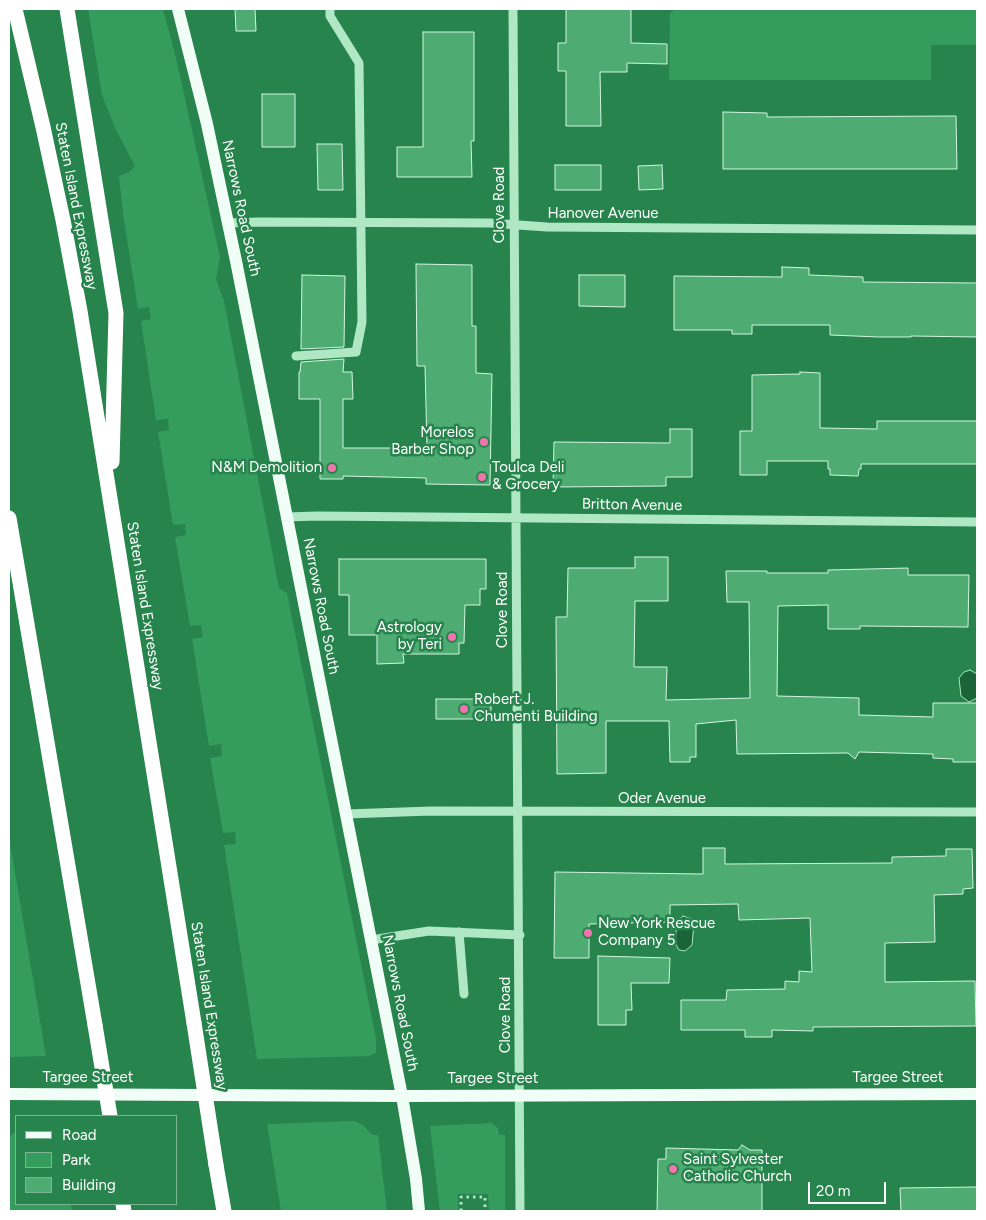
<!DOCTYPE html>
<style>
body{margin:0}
#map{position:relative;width:986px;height:1220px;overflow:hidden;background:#26844c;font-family:Figtree,sans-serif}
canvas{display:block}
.frame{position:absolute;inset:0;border:10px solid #fff;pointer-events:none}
.legend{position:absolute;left:15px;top:1115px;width:162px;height:90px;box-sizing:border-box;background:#26844c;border:1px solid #7db594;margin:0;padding:6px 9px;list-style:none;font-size:15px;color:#fff}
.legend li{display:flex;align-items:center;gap:10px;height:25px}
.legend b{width:25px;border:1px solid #7db594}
.scale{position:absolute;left:808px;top:1182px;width:78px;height:22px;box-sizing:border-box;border:2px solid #fff;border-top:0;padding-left:6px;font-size:15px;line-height:18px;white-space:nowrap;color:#fff;-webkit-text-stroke:4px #26844c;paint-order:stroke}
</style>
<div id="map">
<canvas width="986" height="1220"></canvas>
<div class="frame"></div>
<ul class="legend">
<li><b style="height:6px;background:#f1fef7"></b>Road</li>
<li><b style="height:14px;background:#349d5d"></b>Park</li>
<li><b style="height:14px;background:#4eac73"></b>Building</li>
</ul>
<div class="scale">20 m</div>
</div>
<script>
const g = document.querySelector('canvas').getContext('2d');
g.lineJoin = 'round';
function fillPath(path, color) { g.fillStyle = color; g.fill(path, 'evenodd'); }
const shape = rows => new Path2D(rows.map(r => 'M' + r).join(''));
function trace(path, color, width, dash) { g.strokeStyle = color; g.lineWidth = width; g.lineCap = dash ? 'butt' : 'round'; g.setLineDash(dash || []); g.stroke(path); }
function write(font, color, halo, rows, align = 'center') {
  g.font = font + ' Figtree,sans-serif'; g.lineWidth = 5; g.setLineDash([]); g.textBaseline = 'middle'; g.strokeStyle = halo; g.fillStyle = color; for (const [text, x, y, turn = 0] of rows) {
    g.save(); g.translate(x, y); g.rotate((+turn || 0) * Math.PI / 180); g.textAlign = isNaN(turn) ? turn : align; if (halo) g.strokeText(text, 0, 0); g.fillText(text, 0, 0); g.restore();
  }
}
fillPath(shape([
 [88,9,163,9,176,58,220,257,216,279,224,301,279,588,287,593,376,1039,376,1053,369,1056,257,1059,224,845,236,844,235,832,223,833,210,758,222,756,221,744,209,746,192,639,203,637,201,625,190,626,175,537,186,535,185,524,173,525,158,432,169,430,168,419,156,420,141,321,151,319,149,307,138,309,123,214,119,176,129,172,135,166,116,130,102,95],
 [676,9,977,9,977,45,931,45,931,80,669,80,670,13],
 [9,837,46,1056,9,1057],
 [354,1121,363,1125,372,1135,378,1135,387,1211,281,1211,267,1124],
 [491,1123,498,1128,499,1135,505,1135,505,1211,489,1211,488,1194,458,1194,458,1211,440,1211,430,1126],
 [16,1132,16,1204,71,1204,72,1211,9,1211,9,1137]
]), '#349d5d');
const water = shape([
 [970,670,977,674,977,698,969,702,961,696,959,678,964,672,970,670],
 [683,916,692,919,694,924,692,945,685,951,679,950,675,943,677,922,683,916]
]);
fillPath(water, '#1b6439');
trace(water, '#a4e8bd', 1);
const building = shape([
 [235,9,255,9,256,31,236,31,235,9],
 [566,9,631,9,631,43,667,44,667,64,627,63,627,72,600,72,601,126,566,126,566,71,558,71,558,43,566,43,566,9],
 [423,32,474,32,474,141,471,141,472,177,397,177,397,147,423,147,423,32],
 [262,94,295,94,295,147,262,147,262,94],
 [723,112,767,113,767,117,956,116,957,169,723,169,723,112],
 [317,144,342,144,343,190,318,190,317,144],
 [555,165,601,165,601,190,555,190,555,165],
 [662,165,663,189,639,190,638,166,662,165],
 [416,264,472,265,472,326,476,326,476,373,492,374,490,485,426,484,426,478,343,476,343,479,320,479,320,399,299,399,299,372,300,372,301,362,344,359,343,372,352,372,353,399,343,399,343,448,427,448,425,366,417,366,416,264],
 [782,267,809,268,809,275,863,277,863,282,977,283,977,337,911,336,911,337,879,337,830,335,830,325,752,325,752,334,732,334,732,330,674,330,674,276,782,277,782,267],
 [302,275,345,276,344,347,301,349,302,275],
 [579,275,625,275,625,307,579,306,579,275],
 [800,372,820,373,820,428,877,429,877,421,977,421,977,464,861,464,861,469,859,469,858,476,830,475,830,469,828,469,828,461,767,461,767,475,740,475,740,431,752,431,752,375,800,374,800,372],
 [670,429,692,429,692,477,666,477,666,486,553,487,554,442,670,443,670,429],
 [635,557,668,557,668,601,635,601,634,667,667,667,666,700,750,698,749,602,727,602,726,571,767,571,767,573,828,573,828,570,908,568,908,575,969,575,968,627,860,626,860,629,828,629,828,605,778,606,777,696,859,698,859,715,933,717,933,703,977,703,977,762,953,762,953,759,933,758,933,754,859,752,855,759,848,753,737,754,736,720,696,724,696,757,690,757,690,762,670,762,669,721,606,721,606,773,557,774,556,617,567,617,568,568,635,568,635,557],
 [339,559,486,559,486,589,480,589,480,605,465,605,464,643,459,643,459,654,403,654,404,663,377,664,377,635,349,635,349,595,339,595,339,559],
 [436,699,491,699,491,719,436,719,436,699],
 [703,848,725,848,725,864,892,863,892,857,946,856,946,849,972,849,973,888,963,889,963,894,934,895,935,942,885,943,885,982,975,981,976,1026,813,1027,813,1031,772,1030,772,1037,745,1037,745,1030,681,1030,681,1000,726,1000,727,990,785,989,785,981,799,982,799,971,812,972,810,918,739,920,738,904,670,905,670,922,589,924,589,958,554,958,555,872,703,874,703,848],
 [598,956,670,958,669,983,631,983,632,1010,626,1010,626,1025,598,1025,598,956],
 [742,1145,750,1150,762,1150,762,1211,657,1211,658,1159,666,1159,666,1148,738,1150,742,1145],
 [977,1187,977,1211,901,1211,900,1188,977,1187]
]);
fillPath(building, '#4eac73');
trace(building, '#d3f6e0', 1);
trace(shape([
 [461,1211,461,1197,485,1197,485,1211]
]), '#b0e7c5', 3, [2.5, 4]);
trace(shape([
 [513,9,520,1211],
 [229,223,258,222,490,223,547,227,977,230],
 [296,356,356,352,362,322,359,63,330,16,330,9],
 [287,517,317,516,977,522],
 [346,814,431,811,977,812],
 [459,932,464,994],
 [371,940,429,931,520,935]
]), '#b0e7c5', 9);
trace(shape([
 [178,9,207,124,236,261,402,1096,416,1179,419,1211],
 [9,1094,402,1096,977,1094]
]), '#f1fef7', 12);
trace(shape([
 [15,9,43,127,63,220,80,311,194,1023],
 [67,9,116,313,112,462],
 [9,518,95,1025],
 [216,1165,224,1211],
 [123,1204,124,1211]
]), '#fff', 15);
trace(shape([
 [194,1023,216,1165],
 [95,1025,110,1116]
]), '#fff', 15);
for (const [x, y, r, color] of [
 [484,442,5,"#f074ad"],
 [332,468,5,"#f074ad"],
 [482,477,5,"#f074ad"],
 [452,637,5,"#f074ad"],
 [464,709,5,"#f074ad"],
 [588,933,5,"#f074ad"],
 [673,1169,5,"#f074ad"]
]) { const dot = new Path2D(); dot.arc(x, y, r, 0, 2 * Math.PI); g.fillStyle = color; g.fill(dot); trace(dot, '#26844c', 2); }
write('15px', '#fff', '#26844c', [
 ["Clove Road",500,205,-90],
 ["Staten Island Expressway",76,206,79],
 ["Narrows Road South",241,208,78],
 ["Hanover Avenue",603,214],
 ["Britton Avenue",632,505,1],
 ["Staten Island Expressway",145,606,81],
 ["Narrows Road South",321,606,79],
 ["Clove Road",503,610,-90],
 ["Oder Avenue",662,799],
 ["Narrows Road South",400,1003,79],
 ["Staten Island Expressway",209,1006,81],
 ["Clove Road",506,1015,-90],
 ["Targee Street",88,1078],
 ["Targee Street",898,1078],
 ["Targee Street",493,1079]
]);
write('15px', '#fff', '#26844c', [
 ["Morelos",474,433,"right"],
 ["Barber Shop",474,450,"right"],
 ["N&M Demolition",322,468,"right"],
 ["Toulca Deli",492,468],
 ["& Grocery",492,485],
 ["Astrology",442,628,"right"],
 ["by Teri",442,645,"right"],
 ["Robert J.",474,700],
 ["Chumenti Building",474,717],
 ["New York Rescue",598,924],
 ["Company 5",598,941],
 ["Saint Sylvester",683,1160],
 ["Catholic Church",683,1177]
], 'left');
</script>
